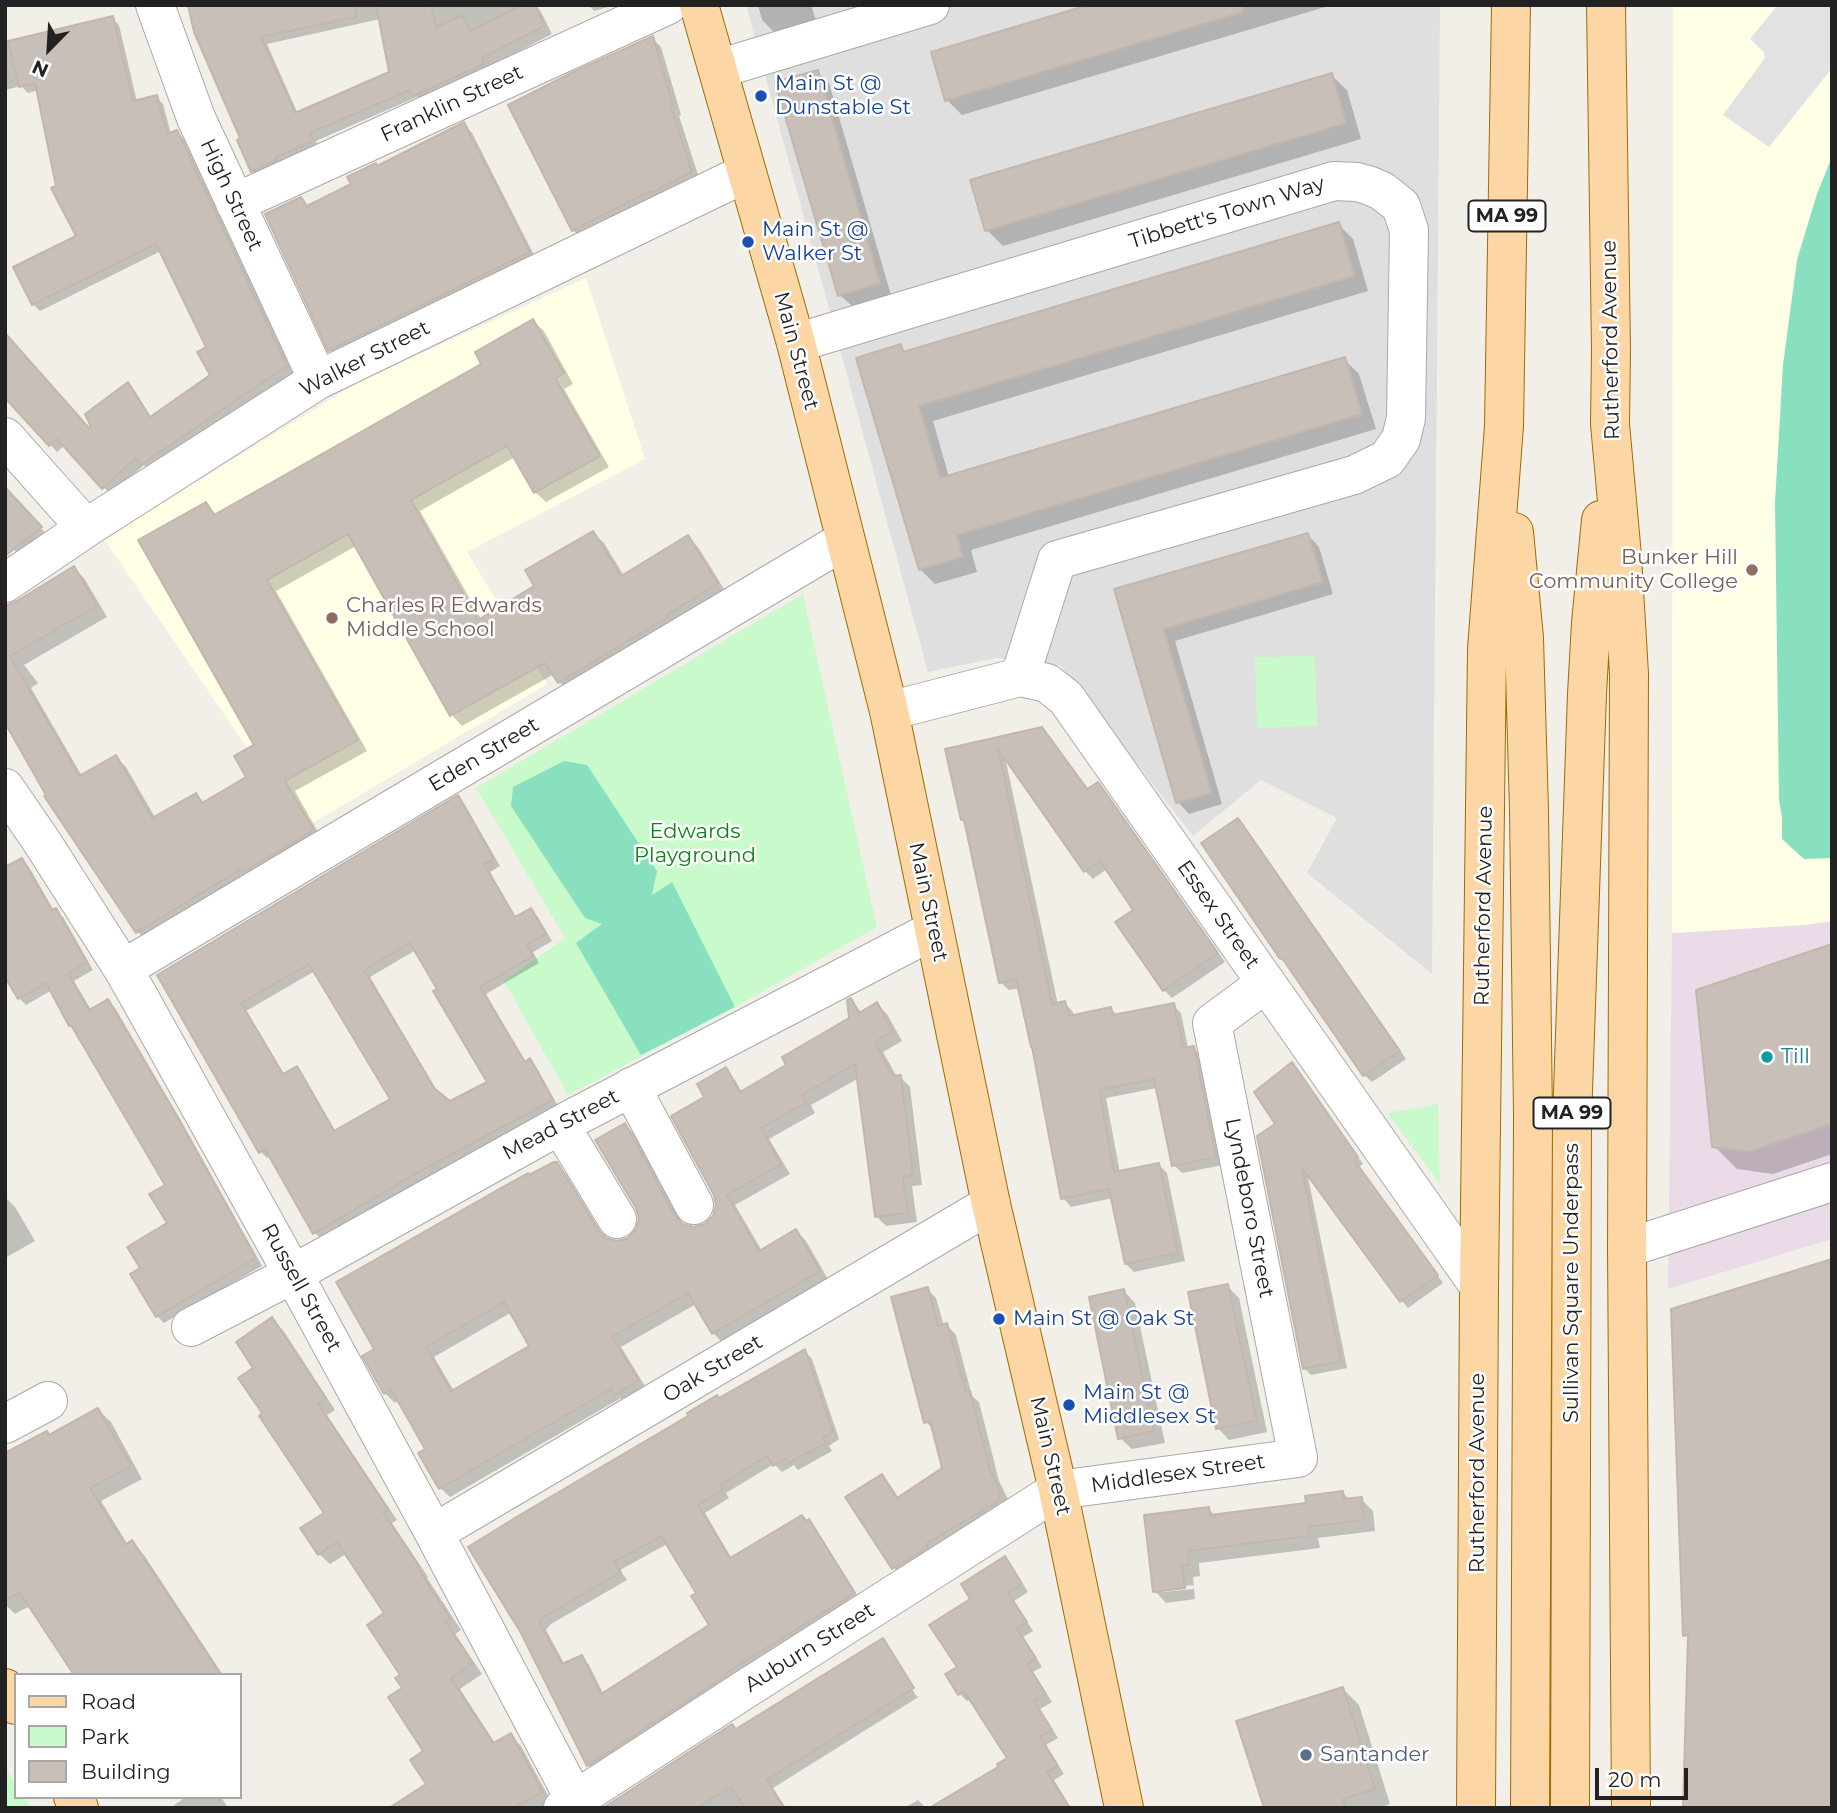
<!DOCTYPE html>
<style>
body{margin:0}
#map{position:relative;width:1837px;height:1813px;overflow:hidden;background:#f2efe9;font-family:Montserrat,sans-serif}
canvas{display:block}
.frame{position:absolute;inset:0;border:7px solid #222;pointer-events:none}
.legend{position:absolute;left:14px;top:1673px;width:228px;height:126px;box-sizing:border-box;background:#fff;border:2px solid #a7a7a7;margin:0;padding:9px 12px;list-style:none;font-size:21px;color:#222}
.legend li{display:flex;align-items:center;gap:14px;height:35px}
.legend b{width:35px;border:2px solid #a7a7a7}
.north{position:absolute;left:14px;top:14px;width:70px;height:70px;-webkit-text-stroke:5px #fff;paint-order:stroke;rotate:204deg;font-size:19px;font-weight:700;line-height:28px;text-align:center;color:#222}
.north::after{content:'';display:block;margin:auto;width:24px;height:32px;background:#222;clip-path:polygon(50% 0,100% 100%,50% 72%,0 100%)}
.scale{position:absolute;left:1595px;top:1768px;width:93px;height:32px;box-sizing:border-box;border:4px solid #222;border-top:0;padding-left:9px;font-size:21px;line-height:24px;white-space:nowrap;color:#222;-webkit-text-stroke:5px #fff;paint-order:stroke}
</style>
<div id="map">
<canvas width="1837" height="1813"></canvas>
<div class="frame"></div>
<ul class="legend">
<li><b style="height:9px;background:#fcd6a4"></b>Road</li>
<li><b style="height:19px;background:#c8facc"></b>Park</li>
<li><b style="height:19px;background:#c7bfb8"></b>Building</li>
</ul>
<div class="north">N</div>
<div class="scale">20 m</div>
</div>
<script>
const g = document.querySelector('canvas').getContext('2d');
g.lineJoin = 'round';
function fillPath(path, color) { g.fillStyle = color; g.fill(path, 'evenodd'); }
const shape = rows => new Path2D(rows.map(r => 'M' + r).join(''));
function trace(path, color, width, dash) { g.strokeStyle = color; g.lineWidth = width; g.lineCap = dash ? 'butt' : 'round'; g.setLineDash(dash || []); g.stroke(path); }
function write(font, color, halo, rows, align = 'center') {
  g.font = font + ' Montserrat,sans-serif'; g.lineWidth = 5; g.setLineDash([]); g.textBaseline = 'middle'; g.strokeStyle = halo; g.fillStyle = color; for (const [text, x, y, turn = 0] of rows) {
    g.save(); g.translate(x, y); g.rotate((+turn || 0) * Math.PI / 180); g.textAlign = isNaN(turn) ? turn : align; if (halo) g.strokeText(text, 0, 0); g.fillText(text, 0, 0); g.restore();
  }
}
fillPath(shape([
 [746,5,1440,5,1432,974,1307,873,1337,818,1261,780,1193,836,1061,666,997,658,928,672]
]), '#e0dfdf');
fillPath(shape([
 [1832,921,1832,1239,1668,1289,1672,933,1804,925]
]), '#ebdbe8');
fillPath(shape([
 [1673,5,1832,5,1832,921,1804,925,1672,933],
 [586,278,645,459,467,552,547,684,303,829,104,539,359,382]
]), '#ffffe5');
fillPath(shape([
 [803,594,877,927,735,1007,568,1095,504,981,565,938,476,788],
 [1315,656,1317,726,1257,728,1255,657],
 [1438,1104,1440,1184,1387,1113],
 [5,1767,16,1784,16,1797,24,1797,31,1808,5,1808]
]), '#c8facc');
fillPath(shape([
 [1832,157,1832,858,1804,859,1782,839,1782,818,1779,799,1775,502,1783,365,1797,260,1817,194],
 [564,761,587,765,657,871,652,895,672,882,735,1007,641,1055,576,943,602,924,585,918,511,806,513,787]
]), '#88e0be');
fillPath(shape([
 [1778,5,1832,5,1832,68,1769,147,1723,115,1765,58,1764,52,1750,39]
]), '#e2e2e2');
fillPath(shape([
 [190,5,516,5,517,10,526,5,535,5,540,10,552,34,421,102,417,97,316,141,319,148,260,178,252,171,243,139],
 [380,19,391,73,298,114,267,44],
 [589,5,615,5,594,11],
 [758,5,811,5,816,21,775,33,762,20],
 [1094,5,1332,5,962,115,947,100],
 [112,18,119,25,137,102,156,97,163,104,171,134,177,132,184,139,293,373,149,471,144,465,111,495,65,445,57,452,5,395,90,430,128,384,135,391,151,418,213,375,208,348,161,251,40,311,33,304,78,237,58,187,38,90,28,93,21,86,5,90,5,43],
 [652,38,661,47,681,115,679,116,700,181,582,239,573,230],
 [817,72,829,83,891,295,852,306,840,295],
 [1331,75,1347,90,1361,139,1003,246,987,230],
 [464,124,472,133,537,261,338,358,330,350,301,199,309,207,353,184,378,167],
 [1338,224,1353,239,1368,291,933,421,949,477,1344,359,1359,374,1376,429,971,550,977,572,935,584,920,569,900,346,907,353],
 [533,321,544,331,573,384,564,389,609,467,546,502,535,492,515,457,420,511,482,620,536,587,593,533,604,543,624,576,688,537,698,547,727,594,569,692,559,682,554,674,462,726,452,715,356,546,276,591,367,751,295,791,323,841,148,942,137,931,49,795,5,720,5,617,74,568,84,578,107,617,24,665,38,683,31,688,82,776,116,757,126,767,156,819,196,795,205,803,249,778,256,746,206,504,216,514,484,365],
 [5,488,47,535,20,556,5,540],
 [1308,535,1319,547,1333,594,1175,641,1222,804,1189,814,1178,802,1116,591],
 [1041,729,1050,737,1089,790,1098,784,1106,792,1225,962,1172,998,1164,990,1136,910,1107,869,1093,879,1085,871,1005,757,1058,1005,1065,1003,1073,1012,1074,1017,1111,1009,1118,1016,1173,1005,1181,1013,1188,1048,1193,1047,1201,1056,1223,1165,1182,1173,1174,1165,1157,1088,1106,1098,1120,1173,1159,1165,1167,1173,1185,1261,1134,1272,1126,1264,1113,1198,1071,1207,1063,1198,1020,988,1009,990,1000,982,966,823,963,819,947,750],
 [458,798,465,805,500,866,490,872,516,918,531,910,538,917,552,941,533,952,539,963,486,994,526,1063,530,1061,537,1068,559,1108,322,1240,315,1233,271,1156,267,1158,260,1151,159,975],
 [416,950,489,1083,450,1103,439,1095,370,977],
 [315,971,393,1100,336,1132,303,1075,297,1068,284,1075,246,1011],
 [1238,820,1245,827,1406,1059,1372,1082,1364,1075],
 [21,860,29,867,54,911,56,910,63,917,93,970,74,981,91,1010,108,1001,115,1008,183,1124,262,1266,164,1323,157,1316,142,1269,169,1224,167,1185,52,990,26,1005,19,998],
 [1832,946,1832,1154,1773,1174,1737,1169,1714,1146],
 [851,1000,862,1013,877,1004,887,1014,902,1041,883,1052,897,1077,900,1077,910,1087,922,1185,912,1186,917,1222,886,1226,876,1216,859,1078,811,1105,815,1113,769,1139,790,1174,735,1205,762,1251,796,1231,806,1241,829,1281,723,1343,713,1333,696,1304,621,1347,648,1391,626,1404,621,1398,450,1497,440,1488,428,1450,399,1400,395,1403,385,1393,377,1350,529,1177,556,1164,566,1174,606,1240,617,1243,629,1240,638,1230,641,1219,625,1125,635,1135,684,1226,694,1229,705,1226,714,1217,718,1205,707,1097,725,1070,735,1080,742,1092,789,1065,851,1019],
 [512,1312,532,1346,454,1391,434,1357],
 [1298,1071,1363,1164,1359,1167,1443,1283,1408,1308,1402,1301,1307,1172,1347,1368,1311,1375,1304,1368,1277,1124],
 [7,1199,15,1207,35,1241,5,1258,5,1200],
 [1227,1286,1239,1298,1267,1432,1229,1440,1218,1428],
 [927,1289,936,1298,944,1326,947,1325,956,1335,972,1396,979,1402,999,1481,1010,1503,903,1577,894,1568,882,1477,891,1486,899,1499,944,1469,935,1431,926,1422],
 [1124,1291,1135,1303,1165,1443,1132,1449,1120,1438],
 [272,1320,283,1330,335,1410,327,1415,397,1520,392,1523,428,1577,427,1578,461,1630,455,1634,482,1674,460,1689,495,1743,510,1735,521,1746,552,1803,543,1808,392,1808,428,1784,426,1752,404,1688,403,1675,386,1614,346,1554,330,1564,319,1554,327,1513,264,1414,256,1368],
 [805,1351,812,1359,839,1439,829,1446,832,1451,798,1470,794,1465,782,1472,774,1464,726,1493,729,1498,705,1513,732,1559,802,1517,816,1529,861,1601,596,1773,588,1765,522,1632,720,1400],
 [667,1544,699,1594,711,1625,604,1695,589,1665,582,1657,565,1665,546,1630,551,1624,627,1580,620,1570],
 [98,1410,111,1422,142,1479,101,1501,128,1545,132,1543,144,1555,223,1675,76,1675,30,1606,15,1614,5,1604,5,1455,50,1436],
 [1343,1493,1350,1500,1361,1499,1373,1511,1375,1531,1318,1538,1320,1548,1199,1563,1200,1576,1193,1577,1195,1599,1166,1603,1155,1591,1209,1509,1215,1516,1308,1505],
 [1193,1585,1194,1589,1162,1592,1162,1589],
 [1005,1559,1012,1566,1028,1592,1014,1601,1033,1631,1023,1637,1042,1667,1033,1672,1052,1702,1040,1709,1058,1738,1046,1745,1064,1774,1054,1780,1071,1808,933,1808,1000,1767,1010,1758,971,1699,967,1701,960,1694,959,1667,973,1599],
 [883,1640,889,1646,886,1646,917,1697,920,1696,773,1788,786,1808,607,1808,737,1731],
 [1343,1689,1359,1705,1390,1804,1378,1808,1266,1808],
 [186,1797,221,1797,228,1808,170,1808],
 [918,1800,924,1806,921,1806,922,1808,904,1808]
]), '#0003');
const building = shape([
 [188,5,355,5,356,17,261,37,295,113,389,72,376,5,431,5,436,27,462,15,470,31,522,5,535,5,545,26,482,58,484,64,413,96,410,90,310,133,313,141,275,158,276,160,251,172,237,140,240,138,194,32,188,5],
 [1088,5,1242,5,1243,12,945,101,931,52,1088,5],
 [113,16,133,101,157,95,167,134,177,130,287,366,141,465,136,458,102,489,57,439,49,446,5,398,5,333,89,428,91,427,85,414,128,382,150,417,210,375,197,352,206,347,156,244,32,305,13,267,76,236,51,188,56,186,35,83,19,87,8,41,113,16],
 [653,36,673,106,671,107,692,172,651,193,650,191,572,231,508,105,571,73,653,36],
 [818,70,880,283,838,296,775,82,818,70],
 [1332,73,1346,123,985,231,970,180,1332,73],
 [464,122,530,252,328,351,265,214,301,197,307,206,351,184,347,177,376,163,377,166,464,122],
 [1339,222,1355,276,919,406,940,478,1345,357,1362,414,957,535,963,557,919,570,856,358,901,344,903,352,1339,222],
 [533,319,564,373,555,378,600,456,534,493,507,446,411,500,478,620,534,586,525,570,593,531,621,576,688,535,718,583,667,615,668,617,558,683,545,663,450,716,348,534,267,580,358,740,285,781,314,830,243,872,241,869,136,933,44,796,46,795,5,723,5,606,17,601,74,566,97,606,10,656,79,776,116,755,152,818,196,793,202,803,246,777,234,756,254,745,138,540,206,502,214,515,481,364,475,352,533,319],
 [5,487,42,527,5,556,5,487],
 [1308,533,1323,582,1164,629,1212,793,1176,803,1114,589,1308,533],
 [1042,727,1087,789,1098,782,1218,953,1163,991,1115,922,1133,910,1100,861,1084,872,998,749,1052,1004,1065,1001,1069,1016,1111,1007,1113,1015,1174,1003,1183,1048,1194,1046,1216,1157,1172,1166,1154,1079,1099,1090,1114,1172,1159,1163,1178,1253,1125,1264,1109,1189,1061,1199,1032,1047,1031,1047,1016,979,999,983,964,820,961,820,945,749,1042,727],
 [458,795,494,859,484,864,515,917,531,908,546,934,527,944,533,956,480,987,525,1062,530,1058,553,1100,415,1174,313,1234,265,1149,259,1153,157,975,458,795],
 [410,943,437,989,433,991,487,1082,450,1101,435,1089,364,970,410,943],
 [309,964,390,1099,334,1131,297,1066,283,1074,241,1003,309,964],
 [1238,818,1400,1051,1363,1076,1282,958,1280,959,1201,843,1238,818],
 [22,858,52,910,56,908,87,962,68,974,89,1010,108,999,176,1115,256,1258,156,1317,130,1274,140,1268,127,1247,167,1223,149,1194,165,1185,71,1025,69,1026,46,983,18,999,5,977,5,867,22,858],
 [1832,944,1832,1124,1749,1152,1712,1147,1696,990,1832,944],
 [851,998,859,1013,877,1002,893,1031,875,1042,893,1076,901,1075,913,1175,903,1177,908,1213,875,1217,855,1064,802,1095,807,1102,761,1128,781,1164,727,1195,759,1251,796,1229,820,1271,712,1334,688,1293,612,1337,639,1380,615,1395,611,1389,439,1489,418,1453,425,1449,391,1389,384,1394,362,1356,374,1349,336,1282,501,1188,528,1173,529,1175,554,1162,557,1162,599,1231,606,1238,617,1241,628,1238,636,1229,639,1219,636,1208,595,1140,625,1123,675,1216,683,1224,693,1227,705,1224,713,1216,716,1205,714,1195,671,1116,704,1097,697,1084,726,1067,740,1092,786,1065,782,1057,849,1018,847,1000,851,998],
 [504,1302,529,1346,451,1391,426,1347,504,1302],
 [1292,1062,1358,1157,1354,1160,1438,1275,1400,1302,1302,1168,1341,1361,1303,1369,1257,1136,1275,1124,1254,1092,1292,1062],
 [1832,1259,1832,1808,1683,1808,1688,1635,1683,1636,1671,1309,1832,1259],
 [1228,1284,1257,1421,1216,1429,1188,1292,1228,1284],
 [928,1287,938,1326,947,1323,966,1392,970,1391,990,1470,1001,1493,997,1502,926,1544,928,1547,892,1569,845,1497,882,1474,897,1498,942,1468,930,1421,924,1423,891,1297,928,1287],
 [1124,1289,1154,1431,1118,1439,1089,1297,1124,1289],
 [272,1317,326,1398,318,1404,388,1509,383,1512,419,1566,417,1567,451,1619,446,1622,473,1663,451,1678,493,1743,511,1733,543,1792,513,1808,389,1808,426,1784,410,1760,423,1751,388,1697,402,1688,395,1678,400,1675,367,1625,384,1613,337,1542,318,1555,300,1528,324,1513,259,1416,262,1413,238,1378,253,1368,236,1342,272,1317],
 [805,1349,833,1432,823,1438,826,1443,789,1463,786,1458,773,1466,767,1456,720,1485,723,1490,698,1505,730,1558,802,1515,806,1521,809,1519,855,1593,726,1673,727,1675,587,1766,521,1633,468,1547,518,1516,688,1416,687,1413,717,1395,719,1398,805,1349],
 [661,1536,696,1593,691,1596,709,1625,601,1694,582,1655,562,1664,539,1621,544,1617,621,1572,614,1562,661,1536],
 [98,1408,131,1466,90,1488,125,1545,132,1540,221,1675,74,1675,20,1593,5,1600,5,1453,47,1431,49,1435,98,1408],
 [1343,1491,1344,1499,1362,1497,1364,1520,1308,1527,1309,1536,1188,1551,1189,1565,1182,1565,1185,1588,1153,1592,1144,1515,1209,1507,1210,1515,1306,1503,1305,1496,1343,1491],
 [1005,1556,1022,1584,1008,1593,1027,1622,1017,1629,1036,1658,1027,1664,1046,1694,1034,1701,1052,1730,1040,1737,1058,1766,1047,1772,1070,1808,929,1808,998,1767,997,1764,1007,1758,964,1691,958,1695,945,1674,957,1667,929,1625,970,1599,961,1584,1005,1556],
 [883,1638,914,1688,767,1780,784,1808,745,1808,731,1787,696,1808,603,1808,732,1724,736,1729,883,1638],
 [1343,1687,1375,1789,1343,1799,1346,1808,1264,1808,1236,1721,1343,1687]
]);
fillPath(building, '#c7bfb8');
trace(building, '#c4b6ab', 2);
const minor = shape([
 [155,5,196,118,318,380],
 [718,69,930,5],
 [235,203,668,5],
 [796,343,1334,181,1357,182,1368,185,1382,191,1401,206,1409,230,1406,418,1401,439,1387,459,1354,475,1057,560,1020,677],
 [5,437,86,528],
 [5,583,86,528,318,380,746,173],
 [889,711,1020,677,1047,683,1066,698,1479,1286],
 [5,788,42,842,123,969,139,997,303,1292,434,1533,575,1800],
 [123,969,845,540],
 [631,1087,694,1205],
 [560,1125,617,1219],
 [1627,1248,1832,1182],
 [191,1327,293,1274,573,1118,934,930],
 [5,1424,48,1401],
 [434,1533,991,1204],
 [563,1808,744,1690,1058,1490,1298,1458,1212,1023,1266,983]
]);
const major = shape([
 [699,5,796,343,889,711,991,1204,1058,1490,1124,1808],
 [1606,5,1611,350,1610,424,1622,556,1629,674,1627,1248,1631,1808],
 [1514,532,1524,638,1529,810,1533,1116,1530,1808],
 [5,1688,16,1705],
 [73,1797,79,1808],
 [1476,1808,1479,1286,1487,649,1504,426,1511,5],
 [1570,1808,1572,1119,1587,694,1591,623,1601,520]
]);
trace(minor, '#a9a9a9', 40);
trace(major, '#a06b00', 40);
trace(minor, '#fff', 38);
trace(major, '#fcd6a4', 38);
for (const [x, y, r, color] of [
 [761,96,7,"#1a4fb4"],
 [748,242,7,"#1a4fb4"],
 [1752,570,7,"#8d6e63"],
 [332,618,7,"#8d6e63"],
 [1767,1057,7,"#0f9aa8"],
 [999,1319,7,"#1a4fb4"],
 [1069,1405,7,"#1a4fb4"],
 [1306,1755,7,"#5c6f8a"]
]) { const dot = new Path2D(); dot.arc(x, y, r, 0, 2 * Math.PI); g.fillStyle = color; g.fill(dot); trace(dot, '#fff', 2.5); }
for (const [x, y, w] of [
 [1507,216,77],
 [1572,1113,77]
]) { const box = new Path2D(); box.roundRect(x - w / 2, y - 15.5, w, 31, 5); g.fillStyle = '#fff'; g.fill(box); trace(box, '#222', 2); }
write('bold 19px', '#222', null, [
 ["MA 99",1507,216],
 ["MA 99",1572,1113]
]);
write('21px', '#164399', '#fff', [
 ["Main St @",775,84],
 ["Dunstable St",775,108],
 ["Main St @",762,230],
 ["Walker St",762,254],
 ["Main St @ Oak St",1013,1319],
 ["Main St @",1083,1393],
 ["Middlesex St",1083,1417]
], 'left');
write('21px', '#222', '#fff', [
 ["Franklin Street",452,104,-25],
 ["High Street",231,195,65],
 ["Tibbett's Town Way",1227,213,-17],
 ["Rutherford Avenue",1611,340,-91],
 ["Main Street",796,351,75],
 ["Walker Street",365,359,-27],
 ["Eden Street",484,755,-31],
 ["Main Street",928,902,78],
 ["Rutherford Avenue",1484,906,-89],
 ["Essex Street",1218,915,55],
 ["Mead Street",561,1125,-28],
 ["Lyndeboro Street",1249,1208,79],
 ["Sullivan Square Underpass",1572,1283,-90],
 ["Russell Street",301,1288,61],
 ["Oak Street",713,1369,-31],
 ["Main Street",1050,1456,77],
 ["Rutherford Avenue",1478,1473,-90],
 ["Middlesex Street",1178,1474,-8],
 ["Auburn Street",810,1648,-32]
]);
write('21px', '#785e54', '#fff', [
 ["Bunker Hill",1738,558],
 ["Community College",1738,582],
 ["Charles R Edwards",346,606,"left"],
 ["Middle School",346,630,"left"]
], 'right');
write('21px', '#0c8416', '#fff', [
 ["Edwards",695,832],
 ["Playground",695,856]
]);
write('21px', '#0d838f', '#fff', [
 ["Till",1781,1057]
], 'left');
write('21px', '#4e5e75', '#fff', [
 ["Santander",1320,1755]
], 'left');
</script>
